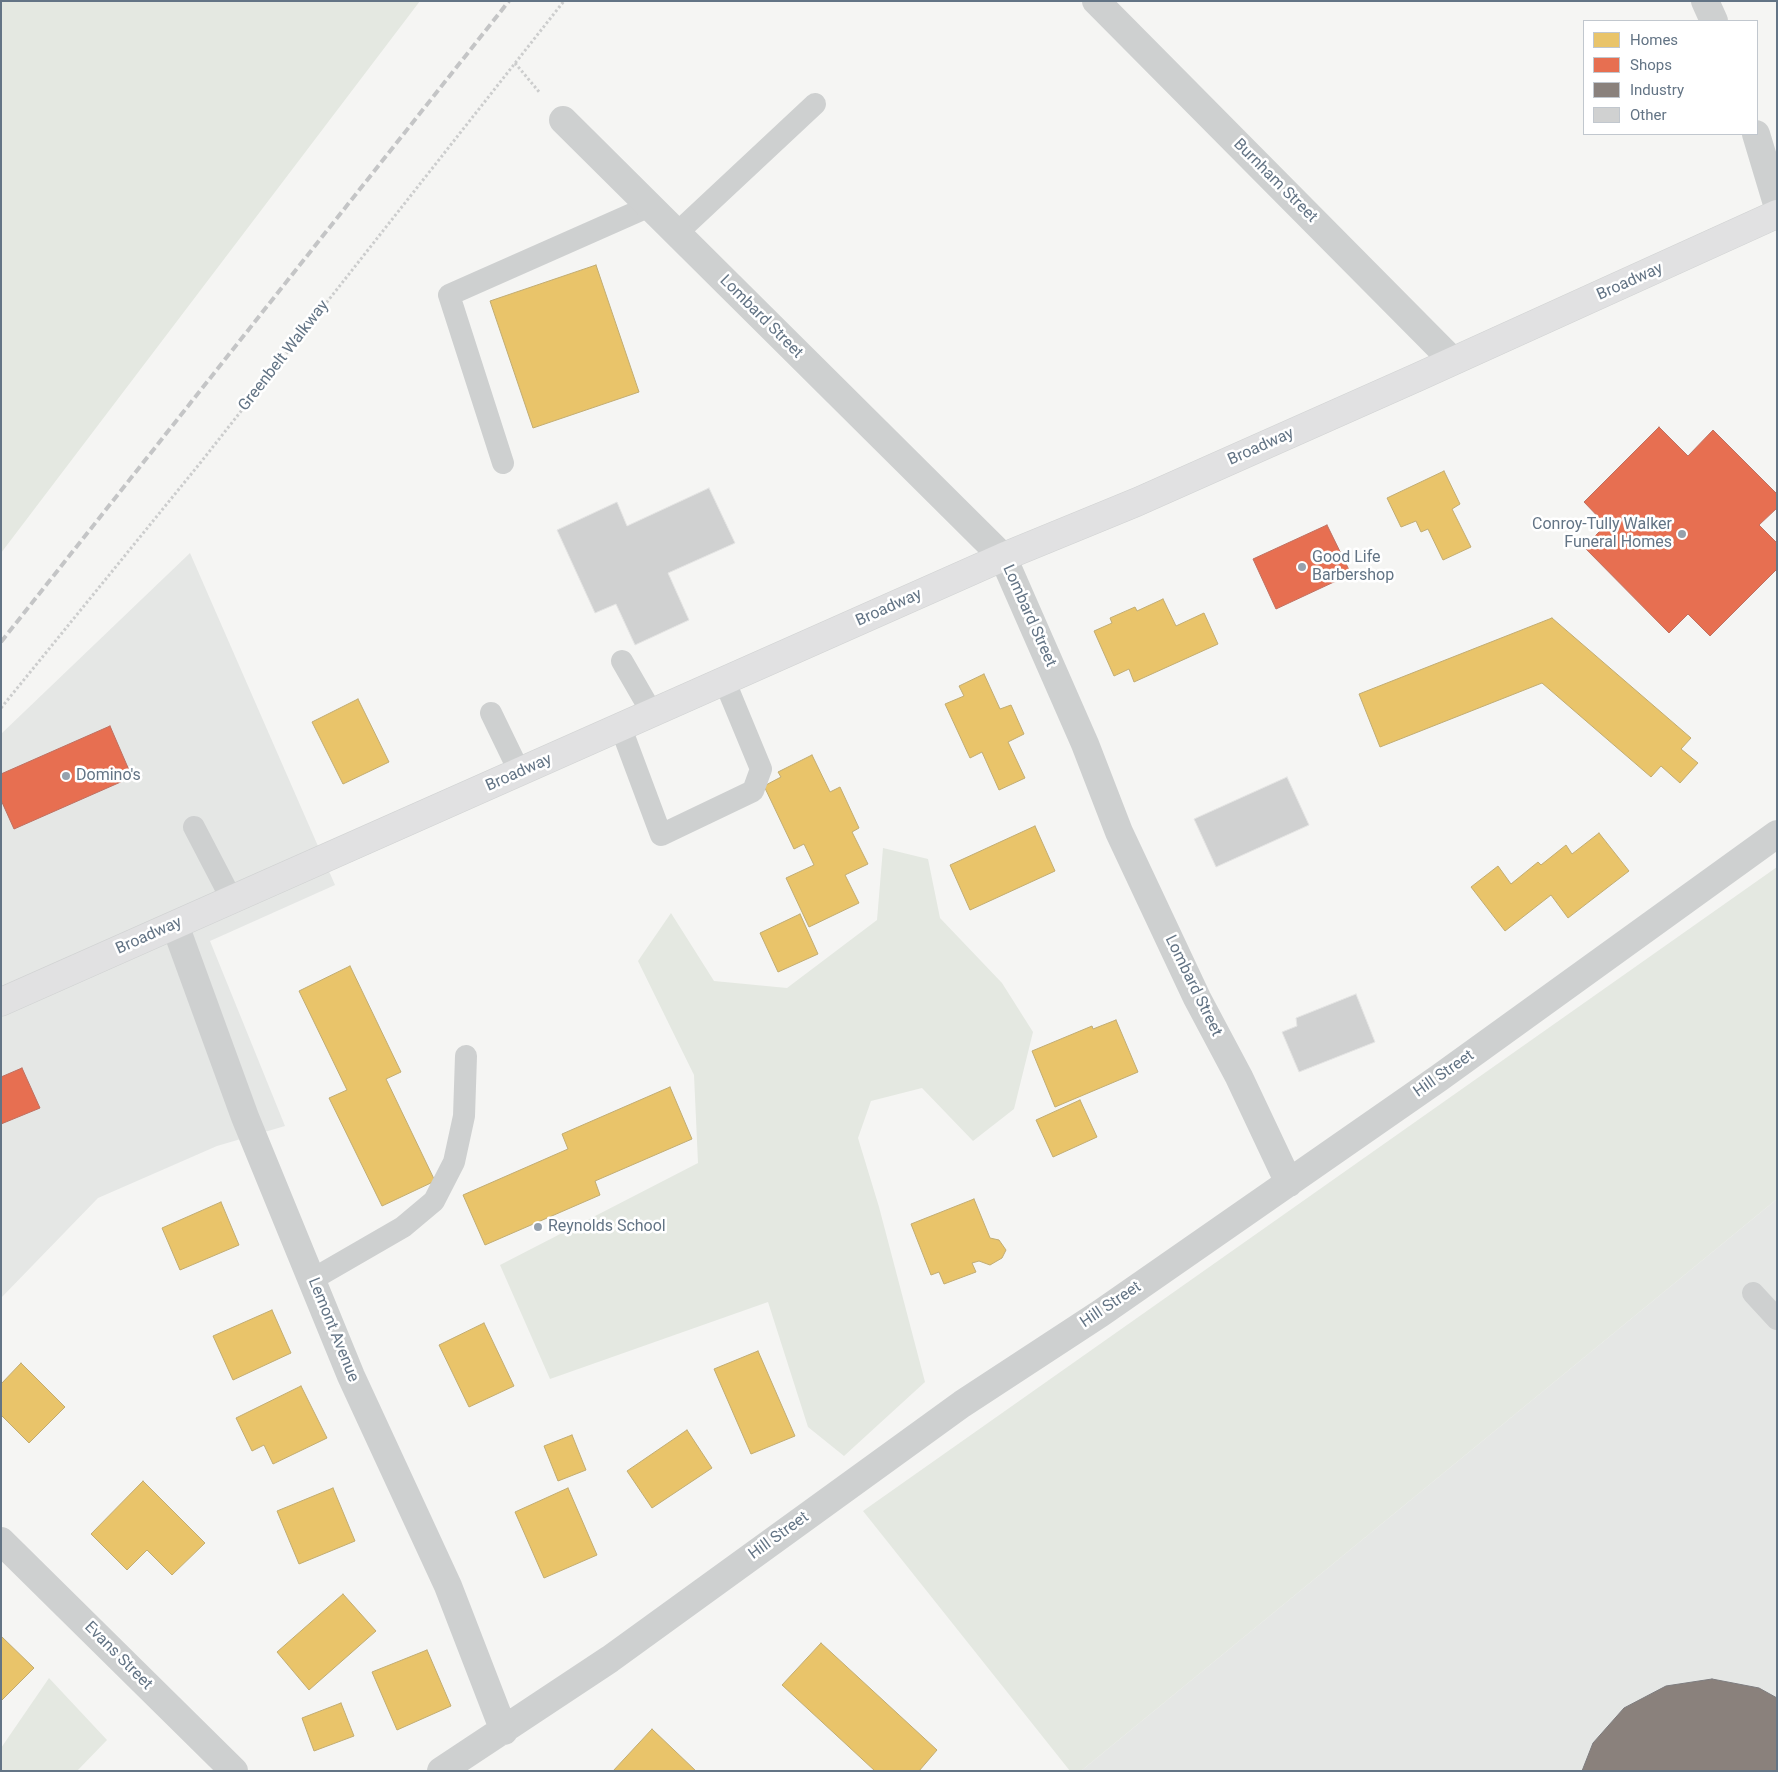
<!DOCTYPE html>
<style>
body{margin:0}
#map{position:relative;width:1778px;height:1772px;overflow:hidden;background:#f5f5f3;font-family:Roboto,sans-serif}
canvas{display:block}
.frame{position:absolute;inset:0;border:2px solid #637485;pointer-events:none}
.legend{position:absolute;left:1583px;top:20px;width:175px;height:115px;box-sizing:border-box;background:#fff;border:1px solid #c1c7ce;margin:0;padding:6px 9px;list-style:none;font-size:15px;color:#637485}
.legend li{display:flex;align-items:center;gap:10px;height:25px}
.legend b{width:25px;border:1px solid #c1c7ce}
</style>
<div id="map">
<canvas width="1778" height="1772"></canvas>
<div class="frame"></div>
<ul class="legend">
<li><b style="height:14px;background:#e9c46a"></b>Homes</li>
<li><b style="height:14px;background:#e76f51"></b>Shops</li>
<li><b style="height:14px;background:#8a817c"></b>Industry</li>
<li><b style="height:14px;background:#d0d1d1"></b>Other</li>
</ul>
</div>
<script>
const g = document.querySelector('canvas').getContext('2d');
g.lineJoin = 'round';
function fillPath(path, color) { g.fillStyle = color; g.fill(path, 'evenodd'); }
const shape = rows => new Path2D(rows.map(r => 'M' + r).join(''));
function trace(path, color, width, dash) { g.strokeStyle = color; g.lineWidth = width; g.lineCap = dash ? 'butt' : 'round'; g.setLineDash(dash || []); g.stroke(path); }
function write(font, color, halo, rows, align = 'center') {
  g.font = font + ' Roboto,sans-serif'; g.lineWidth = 5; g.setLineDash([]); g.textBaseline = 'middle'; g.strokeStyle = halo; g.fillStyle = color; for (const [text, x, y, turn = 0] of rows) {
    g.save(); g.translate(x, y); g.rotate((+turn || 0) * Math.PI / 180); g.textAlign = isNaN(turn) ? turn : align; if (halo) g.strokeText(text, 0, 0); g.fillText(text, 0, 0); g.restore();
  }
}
fillPath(shape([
 [190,553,335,885,210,941,285,1126,217,1146,98,1198,1,1298,1,734],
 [1777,1199,1777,1771,1081,1771]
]), '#e5e7e5');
fillPath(shape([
 [1,1,420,1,1,553],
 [883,848,928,859,940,918,1002,983,1033,1032,1014,1109,973,1141,922,1088,871,1101,858,1138,879,1207,925,1382,844,1456,808,1427,768,1302,550,1379,500,1265,698,1163,694,1075,638,961,671,913,714,981,787,988,877,920],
 [1777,867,1777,1199,1081,1771,1070,1771,863,1511],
 [49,1678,107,1740,77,1771,1,1771,1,1748]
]), '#e4e8e1');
const homes = shape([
 [596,265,639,392,533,428,490,301,596,265],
 [1444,471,1460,504,1452,509,1471,547,1443,560,1428,529,1421,532,1416,521,1401,527,1387,498,1444,471],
 [1163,599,1176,626,1204,613,1218,644,1134,682,1129,669,1114,676,1094,631,1112,623,1110,618,1135,607,1137,611,1163,599],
 [1552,618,1691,738,1681,749,1698,763,1680,783,1661,766,1651,777,1542,683,1380,747,1359,694,1552,618],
 [984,674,1000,709,1011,705,1024,734,1008,742,1025,778,999,790,982,752,970,758,945,704,964,696,959,686,984,674],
 [358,699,389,762,343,784,312,722,358,699],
 [812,755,830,792,840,787,859,828,852,832,868,864,845,875,859,903,809,927,786,878,814,865,804,844,794,849,764,786,781,777,778,772,812,755],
 [1035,826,1055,871,970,910,950,865,1035,826],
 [1599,833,1629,871,1568,918,1551,895,1505,931,1471,887,1498,866,1511,884,1538,862,1541,865,1566,845,1572,854,1599,833],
 [800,914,818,954,778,972,760,933,800,914],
 [350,966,401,1072,386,1079,435,1181,382,1206,329,1098,347,1090,299,991,350,966],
 [1116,1020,1138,1072,1055,1107,1032,1051,1092,1026,1093,1029,1116,1020],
 [670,1087,692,1139,595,1181,600,1195,485,1245,463,1195,568,1149,562,1134,670,1087],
 [1080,1100,1097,1137,1053,1157,1036,1120,1080,1100],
 [974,1199,990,1238,999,1240,1006,1250,1002,1258,990,1265,979,1261,972,1263,976,1272,944,1284,939,1272,931,1275,911,1224,974,1199],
 [221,1202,239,1245,180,1270,162,1228,221,1202],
 [272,1310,291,1353,233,1380,213,1336,272,1310],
 [484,1323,514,1386,469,1407,439,1345,484,1323],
 [758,1351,795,1436,751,1454,714,1369,758,1351],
 [21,1363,65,1407,29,1443,1,1415,1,1384,21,1363],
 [301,1386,327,1438,273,1464,264,1445,252,1451,236,1418,301,1386],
 [687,1430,712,1468,652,1508,627,1471,687,1430],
 [572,1435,586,1470,558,1481,544,1446,572,1435],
 [143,1481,205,1543,172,1575,147,1550,127,1570,91,1534,143,1481],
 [333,1488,355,1541,299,1564,277,1511,333,1488],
 [568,1488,597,1555,544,1578,515,1512,568,1488],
 [343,1594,376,1631,309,1690,277,1652,343,1594],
 [1,1636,34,1668,1,1701,1,1636],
 [821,1643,937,1750,919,1771,875,1771,782,1685,821,1643],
 [427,1650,451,1706,397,1730,372,1672,427,1650],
 [341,1703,354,1736,314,1751,302,1718,341,1703],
 [652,1729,696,1771,613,1771,652,1729]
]);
fillPath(homes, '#e9c46a');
trace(homes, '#c1ac72', 1);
const shops = shape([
 [1659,427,1688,456,1713,430,1777,494,1777,508,1759,525,1777,543,1777,569,1710,636,1688,614,1669,633,1584,547,1606,525,1584,502,1659,427],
 [1327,525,1351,574,1276,609,1253,559,1327,525],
 [110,726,132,777,14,829,1,800,1,774,110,726],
 [22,1068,40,1108,1,1124,1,1077,22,1068]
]);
fillPath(shops, '#e76f51');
trace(shops, '#bf7061', 1);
const industry = shape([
 [1712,1679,1759,1688,1777,1698,1777,1771,1582,1771,1593,1743,1624,1708,1666,1686,1712,1679]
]);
fillPath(industry, '#8a817c');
trace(industry, '#7e7d7f', 1);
const building = shape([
 [709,488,735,543,668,573,689,620,635,645,616,604,595,613,557,530,617,502,627,526,709,488],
 [1287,777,1309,825,1216,867,1194,819,1287,777],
 [1356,994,1375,1042,1299,1072,1282,1032,1297,1026,1296,1018,1356,994]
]);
fillPath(building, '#d0d1d1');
trace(building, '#e4e4e3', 1);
const primary = shape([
 [1,1002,1003,557,1137,502,1418,377,1777,214]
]);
trace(primary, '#d0d2d2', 29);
trace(shape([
 [515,63,540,93],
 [1,708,201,462,564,1]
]), '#cccdcd', 3, [2.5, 2.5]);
trace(shape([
 [677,233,815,104],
 [503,463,449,295,650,206],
 [622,661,652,713],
 [491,713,520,773],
 [621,728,661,835,753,791,761,769,725,682],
 [194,827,232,900],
 [313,1279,403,1227,434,1201,454,1162,464,1116,466,1056],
 [1753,1293,1777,1319]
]), '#ced0d0', 22);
trace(shape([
 [1096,1,1453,361],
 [1705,1,1714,21],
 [563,120,1003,557,1085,744,1119,832,1197,998,1239,1077,1289,1183],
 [1756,134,1777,204],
 [175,925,245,1117,351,1376,448,1586,504,1731],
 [441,1771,610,1659,962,1404,1101,1313,1439,1078,1777,834]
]), '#ced0d0', 28);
trace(shape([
 [1,1541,234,1771]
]), '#ced0d0', 28);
trace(primary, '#e1e1e2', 28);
trace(shape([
 [1,642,509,1]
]), '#c4c5c6', 4, [8, 4]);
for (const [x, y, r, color] of [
 [1682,534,5,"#96a1ac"],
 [1302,567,5,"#96a1ac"],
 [66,776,5,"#96a1ac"],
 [538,1227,5,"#96a1ac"]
]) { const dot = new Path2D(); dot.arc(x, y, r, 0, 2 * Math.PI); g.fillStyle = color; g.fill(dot); trace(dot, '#fff', 2); }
write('16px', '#637485', '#fff', [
 ["Burnham Street",1275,181,45],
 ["Broadway",1630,282,-24],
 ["Lombard Street",761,317,45],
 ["Greenbelt Walkway",284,356,-52],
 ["Broadway",1261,447,-24],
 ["Broadway",889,608,-24],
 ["Lombard Street",1029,616,66],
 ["Broadway",519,773,-24],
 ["Broadway",149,936,-24],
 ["Lombard Street",1193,986,64],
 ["Hill Street",1444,1074,-35],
 ["Hill Street",1111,1305,-34],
 ["Lemont Avenue",333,1330,68],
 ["Hill Street",779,1536,-36],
 ["Evans Street",118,1656,45]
]);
write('16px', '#637485', '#fff', [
 ["Conroy-Tully Walker",1672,525,"right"],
 ["Funeral Homes",1672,543,"right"],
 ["Good Life",1312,558],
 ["Barbershop",1312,576],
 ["Domino's",76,776],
 ["Reynolds School",548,1227]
], 'left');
</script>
